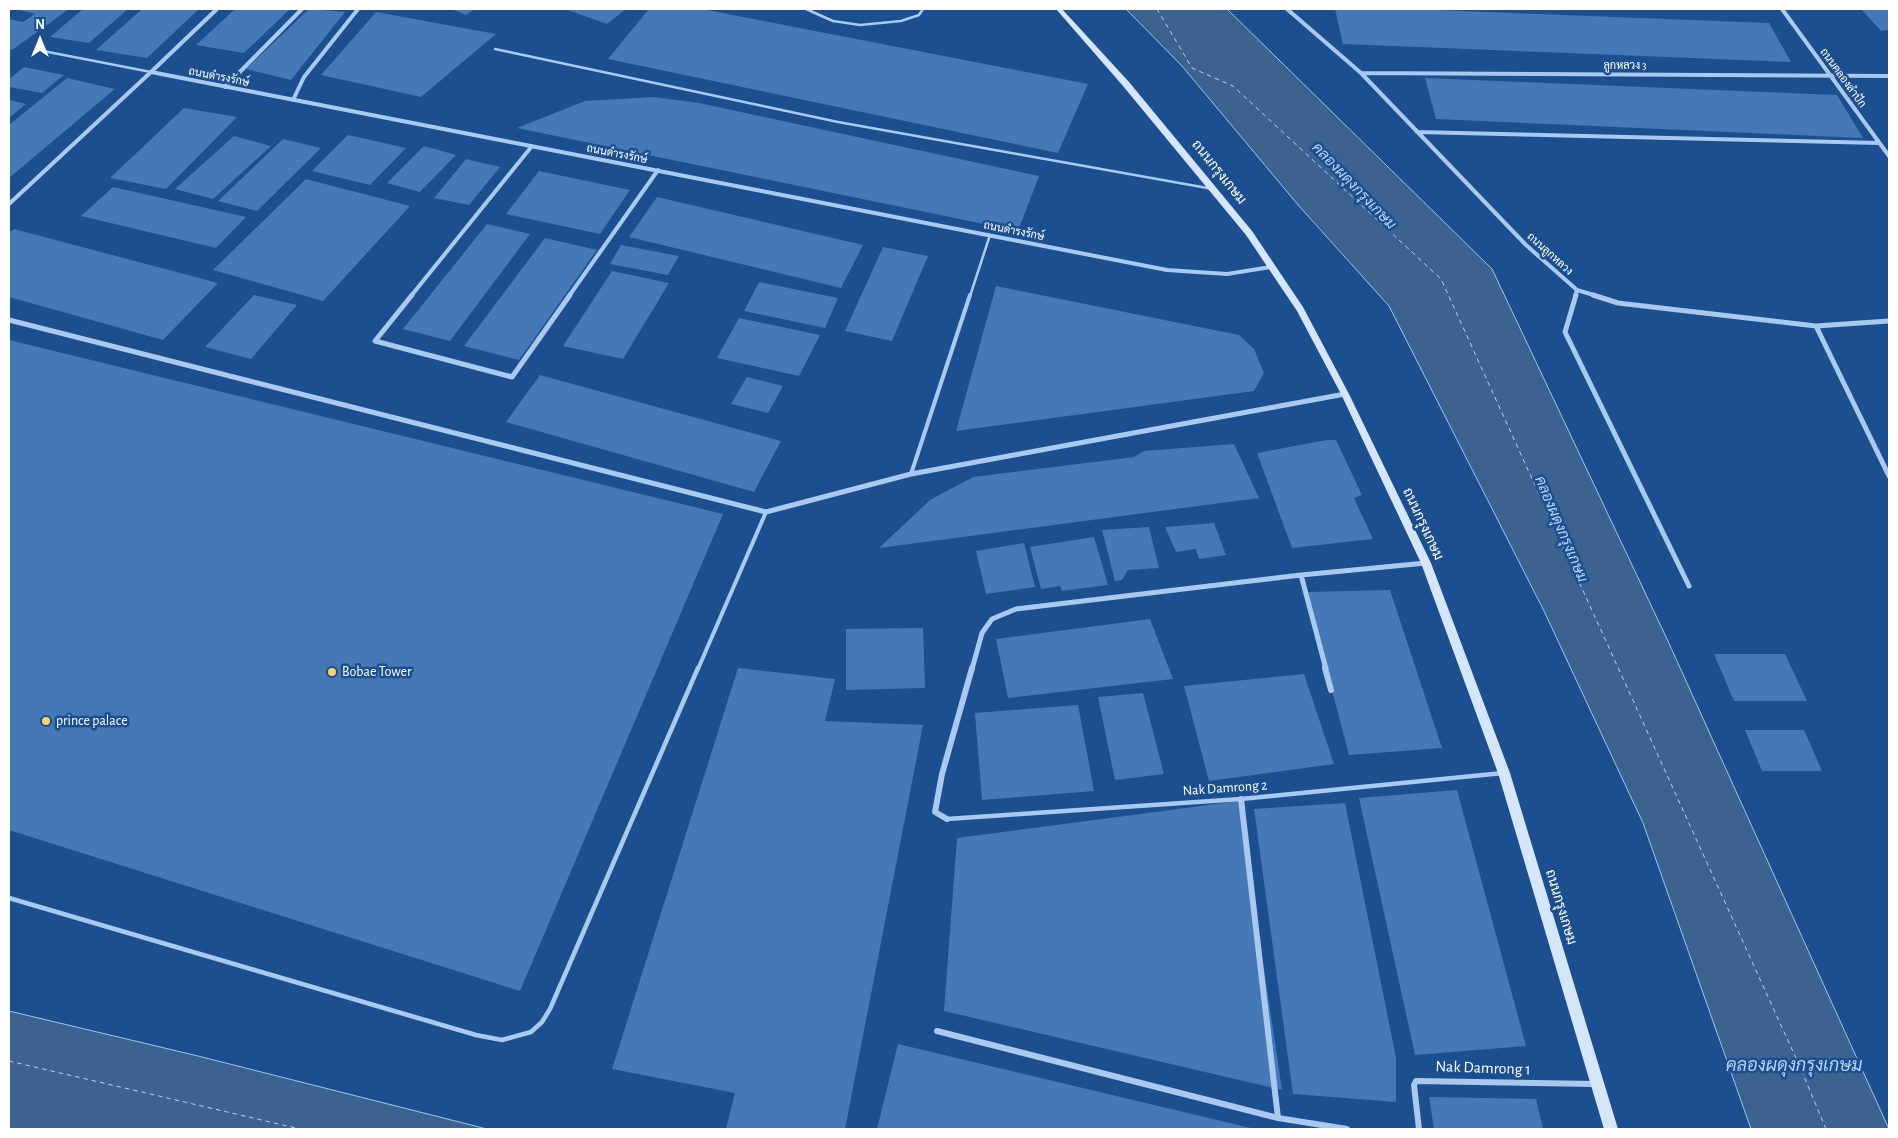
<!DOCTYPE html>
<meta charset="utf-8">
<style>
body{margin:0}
#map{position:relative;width:1898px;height:1138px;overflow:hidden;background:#1b4f8f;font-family:"Alegreya Sans",sans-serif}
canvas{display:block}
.frame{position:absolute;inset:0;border:10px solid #fff;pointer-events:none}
.north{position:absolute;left:15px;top:15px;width:50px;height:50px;-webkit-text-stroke:4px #1b4f8f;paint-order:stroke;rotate:0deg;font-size:14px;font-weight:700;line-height:20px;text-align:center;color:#fff}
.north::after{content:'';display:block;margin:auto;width:18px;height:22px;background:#fff;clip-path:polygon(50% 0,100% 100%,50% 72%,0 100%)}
</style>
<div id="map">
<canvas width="1898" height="1138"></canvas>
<div class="frame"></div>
<div class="north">N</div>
</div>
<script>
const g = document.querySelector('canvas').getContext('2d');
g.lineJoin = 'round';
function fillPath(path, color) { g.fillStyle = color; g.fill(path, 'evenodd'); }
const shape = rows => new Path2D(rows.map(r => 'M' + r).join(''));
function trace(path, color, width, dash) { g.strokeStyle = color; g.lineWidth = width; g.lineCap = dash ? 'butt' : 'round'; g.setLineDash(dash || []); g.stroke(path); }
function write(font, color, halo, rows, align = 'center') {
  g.font = font + ' "Alegreya Sans",Sarabun,sans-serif'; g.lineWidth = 5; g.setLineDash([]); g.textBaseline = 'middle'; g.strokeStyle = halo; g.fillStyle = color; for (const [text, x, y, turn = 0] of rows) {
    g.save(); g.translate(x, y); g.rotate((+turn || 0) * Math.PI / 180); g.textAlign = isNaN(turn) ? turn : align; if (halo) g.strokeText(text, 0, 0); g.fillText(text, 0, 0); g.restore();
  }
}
const water = shape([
 [1126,9,1227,9,1492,269,1667,639,1889,1129,1751,1129,1643,823,1544,611,1389,306,1299,206,1182,66,1126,9],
 [9,1011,198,1056,487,1129,9,1129,9,1011]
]);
fillPath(water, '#3c6290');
trace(water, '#9cc4f0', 1);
trace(shape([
 [1157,9,1192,68,1233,86,1441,279,1800,1067,1826,1129],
 [9,1061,300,1129]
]), '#b5d3f5', 1, [4.5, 4]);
fillPath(shape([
 [16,9,69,9,12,50,9,49,9,19,23,22,35,14],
 [83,9,128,9,89,43,50,37],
 [142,9,199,9,147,58,96,50],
 [235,9,290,9,244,53,196,45],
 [309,9,345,12,291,80,246,69],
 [451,9,475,9,466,15],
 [565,9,626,9,607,24],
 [649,9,702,9,1088,84,1058,153,608,59],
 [1335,9,1410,9,1769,23,1791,62,1343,44],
 [1861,9,1889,9,1889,30,1881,31],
 [376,12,496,34,421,97,321,75],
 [24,67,64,75,42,93,9,87,9,79],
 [67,78,115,89,9,178,9,125],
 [1425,78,1837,95,1863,138,1436,119],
 [654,97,699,103,1039,176,1018,231,517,128,585,101],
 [9,100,26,104,9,118],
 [184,108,237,117,166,189,110,178],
 [348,135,406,148,370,185,312,171],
 [234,136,271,146,213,199,175,189],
 [283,139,321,148,257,211,218,201],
 [424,146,456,155,420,192,387,183],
 [466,159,500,167,469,205,434,198],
 [539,171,630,190,600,234,506,214],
 [306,179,410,206,323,301,213,270],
 [113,187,246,217,216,248,81,216],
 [657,197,863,245,841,288,629,237],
 [487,224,530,234,450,341,403,329],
 [14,229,218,283,163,340,9,297,9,233],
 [545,238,597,250,519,360,464,346],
 [621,245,679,256,668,275,610,264],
 [883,247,928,256,892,341,845,331],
 [612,271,669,283,623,359,563,346],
 [759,282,838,298,825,328,744,311],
 [996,286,1239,335,1254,349,1264,373,1254,391,956,431],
 [254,295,297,305,251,359,205,347],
 [739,318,820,335,799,376,717,358],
 [9,340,723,514,520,991,9,830],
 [540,375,781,441,754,492,506,422],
 [747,377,783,386,768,413,731,404],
 [1327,440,1336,440,1362,495,1354,498,1373,539,1292,548,1257,453],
 [1234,444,1259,498,879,548,930,500,973,477,1134,457,1144,451],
 [1214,523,1226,555,1199,559,1196,549,1176,552,1165,527],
 [1149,527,1159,568,1128,570,1122,580,1115,581,1102,530],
 [1094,537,1108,585,1062,591,1060,586,1041,589,1030,547],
 [1024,543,1035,587,986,594,976,551],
 [1390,590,1442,748,1349,755,1306,592],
 [1150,619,1173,679,1008,698,996,639],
 [923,628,925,688,846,690,846,629],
 [1714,654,1785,654,1807,701,1734,701],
 [738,668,835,679,825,721,923,725,845,1129,726,1129,735,1093,612,1069],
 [1304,674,1334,764,1209,781,1184,686],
 [1143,693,1164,774,1115,780,1098,697],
 [1078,705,1094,791,982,800,975,713],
 [1745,730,1804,730,1822,771,1762,771],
 [1457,790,1526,1046,1415,1055,1359,798],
 [1239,801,1282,1090,944,1011,957,838],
 [1345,803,1396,1058,1396,1102,1293,1094,1254,809],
 [898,1044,1255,1129,877,1129],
 [1429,1097,1536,1099,1543,1129,1434,1129]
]), '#4478b7');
trace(shape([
 [806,9,833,21,860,25,901,21,919,15,923,9],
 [495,49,838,122,1213,189],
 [43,51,151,72],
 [970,296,990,235]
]), '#a9c9ee', 2.5);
trace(shape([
 [911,474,970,295],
 [698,669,766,512]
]), '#a9c9ee', 4);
trace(shape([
 [947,819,1241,799,1503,773],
 [9,898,476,1035,502,1040,531,1032,542,1022,550,1009,698,668]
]), '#a9c9ee', 4.5);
trace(shape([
 [1287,9,1361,73,1526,245,1577,290,1597,296],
 [1782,9,1889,156],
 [151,72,217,9],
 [1361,73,1889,76],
 [225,87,302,9],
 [293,100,304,77,358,9],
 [1417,132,1879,143],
 [9,204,151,72,1167,270,1227,274,1271,267],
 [411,296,532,146],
 [569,296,658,170],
 [1575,296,1577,290]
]), '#a9c9ee', 4);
trace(shape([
 [412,295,375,341,512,377,570,295],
 [1576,295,1565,332,1689,586],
 [1593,295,1618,303,1816,326,1889,321],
 [9,320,766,512,911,474,1345,394],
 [1816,326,1889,476],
 [1301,575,1326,669],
 [972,669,982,633,992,619,1016,609,1301,575,1426,563]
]), '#a9c9ee', 5);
trace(shape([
 [1325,668,1331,690],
 [1241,799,1278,1118],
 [947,819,935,812,942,774,972,668],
 [937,1031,1278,1118,1347,1129],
 [1419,1129,1414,1085,1416,1081,1595,1084]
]), '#a9c9ee', 6);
fillPath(shape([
 [1056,9,1062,9,1129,82,1252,231,1303,307,1349,394,1431,563,1510,773,1618,1129,1604,1129,1498,773,1421,563,1341,394,1297,311,1246,235,1123,86,1056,9]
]), '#d6e6fa');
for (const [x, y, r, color] of [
 [332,672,5,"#ffd166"],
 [46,721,5,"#ffd166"]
]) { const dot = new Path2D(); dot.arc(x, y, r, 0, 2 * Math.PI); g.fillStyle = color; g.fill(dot); trace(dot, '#1b4f8f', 2); }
write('11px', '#fff', '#1b4f8f', [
 ["ลูกหลวง 3",1625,66],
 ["ถนนดำรงรักษ์",219,77,11],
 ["ถนนคลองลำปัก",1843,78,54],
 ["ถนนดำรงรักษ์",617,154,11],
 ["ถนนดำรงรักษ์",1014,231,11],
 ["ถนนลูกหลวง",1550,254,42]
]);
write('14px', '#fff', '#1b4f8f', [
 ["ถนนกรุงเกษม",1219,172,51],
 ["ถนนกรุงเกษม",1423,524,65],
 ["Nak Damrong 2",1225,788,-4],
 ["ถนนกรุงเกษม",1561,907,73]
]);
write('14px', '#fff', '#1b4f8f', [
 ["Bobae Tower",342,672],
 ["prince palace",56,721]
], 'left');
write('italic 15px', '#b5d3f5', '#1b4f8f', [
 ["คลองผดุงกรุงเกษม",1354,186,46],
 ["คลองผดุงกรุงเกษม",1561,529,67]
]);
write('16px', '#fff', '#1b4f8f', [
 ["Nak Damrong 1",1483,1068,2]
]);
write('italic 18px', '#b5d3f5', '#1b4f8f', [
 ["คลองผดุงกรุงเกษม",1794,1066]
]);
</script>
